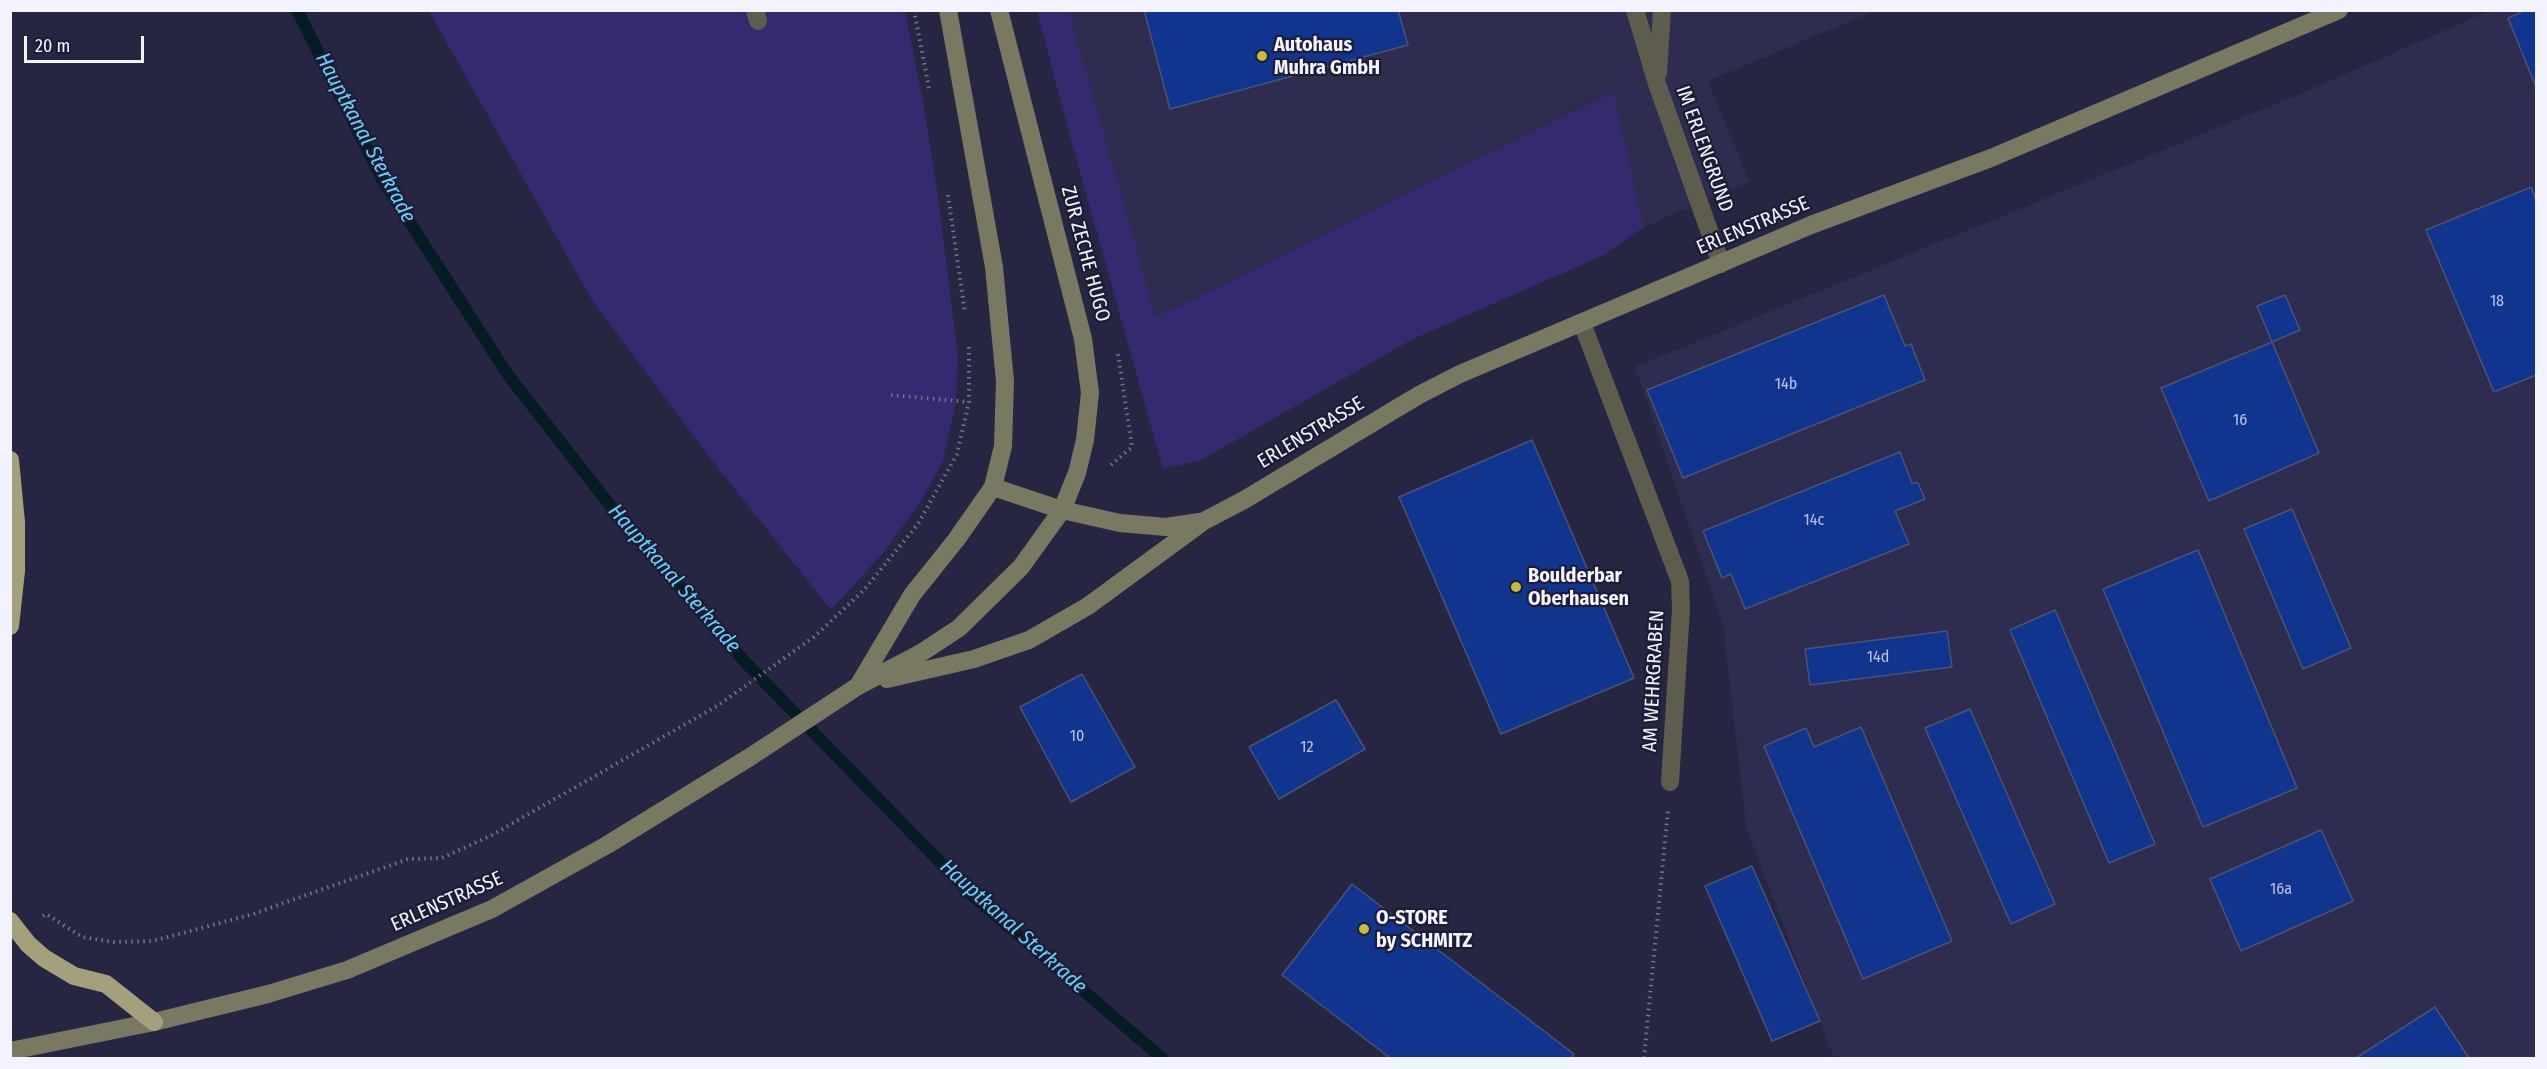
<!DOCTYPE html>
<style>
body{margin:0}
#map{position:relative;width:2547px;height:1069px;overflow:hidden;background:#262642;font-family:"Fira Sans Condensed",sans-serif}
canvas{display:block}
.frame{position:absolute;inset:0;border:12px solid #f3f3ff;pointer-events:none}
.scale{position:absolute;left:24px;top:36px;width:120px;height:27px;box-sizing:border-box;border:3px solid #f3f3ff;border-top:0;padding-left:8px;font-size:18px;line-height:21px;white-space:nowrap;color:#f3f3ff;-webkit-text-stroke:4px #1d1c37;paint-order:stroke}
</style>
<div id="map">
<canvas width="2547" height="1069"></canvas>
<div class="frame"></div>
<div class="scale">20 m</div>
</div>
<script>
const g = document.querySelector('canvas').getContext('2d');
g.lineJoin = 'round';
function fillPath(path, color) { g.fillStyle = color; g.fill(path, 'evenodd'); }
const shape = rows => new Path2D(rows.map(r => 'M' + r).join(''));
function trace(path, color, width, dash) { g.strokeStyle = color; g.lineWidth = width; g.lineCap = dash ? 'butt' : 'round'; g.setLineDash(dash || []); g.stroke(path); }
function write(font, color, halo, rows, align = 'center') {
  g.font = font + ' "Fira Sans Condensed",sans-serif'; g.lineWidth = 4.5; g.setLineDash([]); g.textBaseline = 'middle'; g.strokeStyle = halo; g.fillStyle = color; for (const [text, x, y, turn = 0] of rows) {
    g.save(); g.translate(x, y); g.rotate((+turn || 0) * Math.PI / 180); g.textAlign = isNaN(turn) ? turn : align; if (halo) g.strokeText(text, 0, 0); g.fillText(text, 0, 0); g.restore();
  }
}
fillPath(shape([
 [1069,11,1874,11,1708,81,1749,181,1644,227,1612,92,1156,317],
 [2489,11,2536,11,2536,1058,1834,1058,1746,827,1723,625,1635,367,2300,94]
]), '#2e2d50');
fillPath(shape([
 [429,11,905,11,923,101,938,197,958,357,956,402,943,461,920,503,884,552,831,610,707,454,592,300],
 [1037,11,1069,11,1156,317,1613,92,1644,227,1604,255,1413,339,1203,459,1163,469,1071,140]
]), '#332a70');
trace(shape([
 [297,10,382,179,508,375,620,518,746,663,974,897,1162,1058]
]), '#061c23', 12);
const building = shape([
 [1144,10,1398,10,1408,45,1170,109,1144,10],
 [2526,10,2536,10,2536,87,2508,18,2526,10],
 [2531,187,2536,200,2536,375,2494,392,2426,230,2531,187],
 [1884,295,1905,346,1911,344,1925,380,1683,478,1647,390,1884,295],
 [2285,295,2300,330,2272,342,2257,306,2285,295],
 [2272,342,2319,453,2209,501,2161,388,2272,342],
 [1532,440,1634,678,1501,734,1399,497,1532,440],
 [1900,452,1912,483,1918,483,1925,499,1895,511,1909,544,1745,609,1731,574,1722,578,1703,531,1900,452],
 [2292,509,2351,648,2303,669,2244,529,2292,509],
 [2198,550,2297,788,2203,827,2103,589,2198,550],
 [2055,610,2155,844,2109,863,2010,630,2055,610],
 [1947,631,1952,667,1810,685,1805,649,1947,631],
 [1082,674,1135,767,1071,802,1020,707,1082,674],
 [1336,700,1365,749,1279,799,1249,747,1336,700],
 [1970,709,2055,904,2011,924,1925,728,1970,709],
 [1861,727,1952,941,1863,979,1764,746,1806,728,1814,747,1861,727],
 [2321,830,2353,901,2241,951,2210,879,2321,830],
 [1752,866,1820,1021,1772,1041,1705,886,1752,866],
 [1352,884,1574,1054,1571,1058,1390,1058,1282,975,1352,884],
 [2435,1007,2469,1058,2356,1058,2435,1007]
]);
fillPath(building, '#11348f');
trace(building, '#475572', 1.5);
trace(shape([
 [914,10,929,88],
 [948,195,965,313],
 [891,395,968,402],
 [1111,465,1132,447,1118,354],
 [43,916,46,914,82,937,114,942,153,941,253,914,408,859,442,858,492,835,717,706,814,637,863,591,918,524,957,454,969,402,969,347],
 [1644,1058,1668,810]
]), '#74748a', 4, [1.5, 4.5]);
trace(shape([
 [755,10,758,21]
]), '#5d5c4d', 18);
trace(shape([
 [1635,10,1657,84,1721,264],
 [1658,73,1662,10],
 [1582,323,1680,581,1681,609,1670,782]
]), '#5d5c4d', 18);
trace(shape([
 [993,487,1062,510,1120,523,1166,527,1199,522],
 [887,679,974,659,1029,640,1088,606,1204,521,1244,500,1419,395,1460,374,1811,225,1991,158,2339,10],
 [858,686,912,595,956,540,993,487,1003,446,1005,381,994,267,948,10],
 [10,1051,154,1022,268,994,347,970,492,909,607,845,750,757,858,686,921,653,959,628,1021,567,1062,510,1077,473,1085,440,1090,393,1083,339,999,10]
]), '#797860', 18);
trace(shape([
 [10,460,16,522,16,571,10,626],
 [10,921,28,944,44,958,74,976,106,984,154,1022]
]), '#a3a07b', 18);
for (const [x, y, r, color] of [
 [1262,56,6,"#c7bb3c"],
 [1516,587,6,"#c7bb3c"],
 [1364,929,6,"#c7bb3c"]
]) { const dot = new Path2D(); dot.arc(x, y, r, 0, 2 * Math.PI); g.fillStyle = color; g.fill(dot); trace(dot, '#1d1c37', 2); }
write('16px', '#bac3e3', null, [
 ["18",2497,302],
 ["14b",1786,385],
 ["16",2240,421],
 ["14c",1814,521],
 ["14d",1878,658],
 ["10",1077,737],
 ["12",1307,748],
 ["16a",2281,890]
]);
write('bold 20px', '#f3f3ff', '#1d1c37', [
 ["Autohaus",1274,45],
 ["Muhra GmbH",1274,68],
 ["Boulderbar",1528,576],
 ["Oberhausen",1528,599],
 ["O-STORE",1376,918],
 ["by SCHMITZ",1376,941]
], 'left');
write('20px', '#f3f3ff', '#1d1c37', [
 ["IM ERLENGRUND",1704,149,70],
 ["ERLENSTRASSE",1753,226,-23],
 ["ZUR ZECHE HUGO",1085,254,75],
 ["ERLENSTRASSE",1311,433,-31],
 ["AM WEHRGRABEN",1654,681,-87],
 ["ERLENSTRASSE",447,902,-24]
]);
write('italic 21px', '#68d2f8', '#1d1c37', [
 ["Hauptkanal Sterkrade",365,138,62],
 ["Hauptkanal Sterkrade",674,579,49],
 ["Hauptkanal Sterkrade",1013,927,42]
]);
</script>
